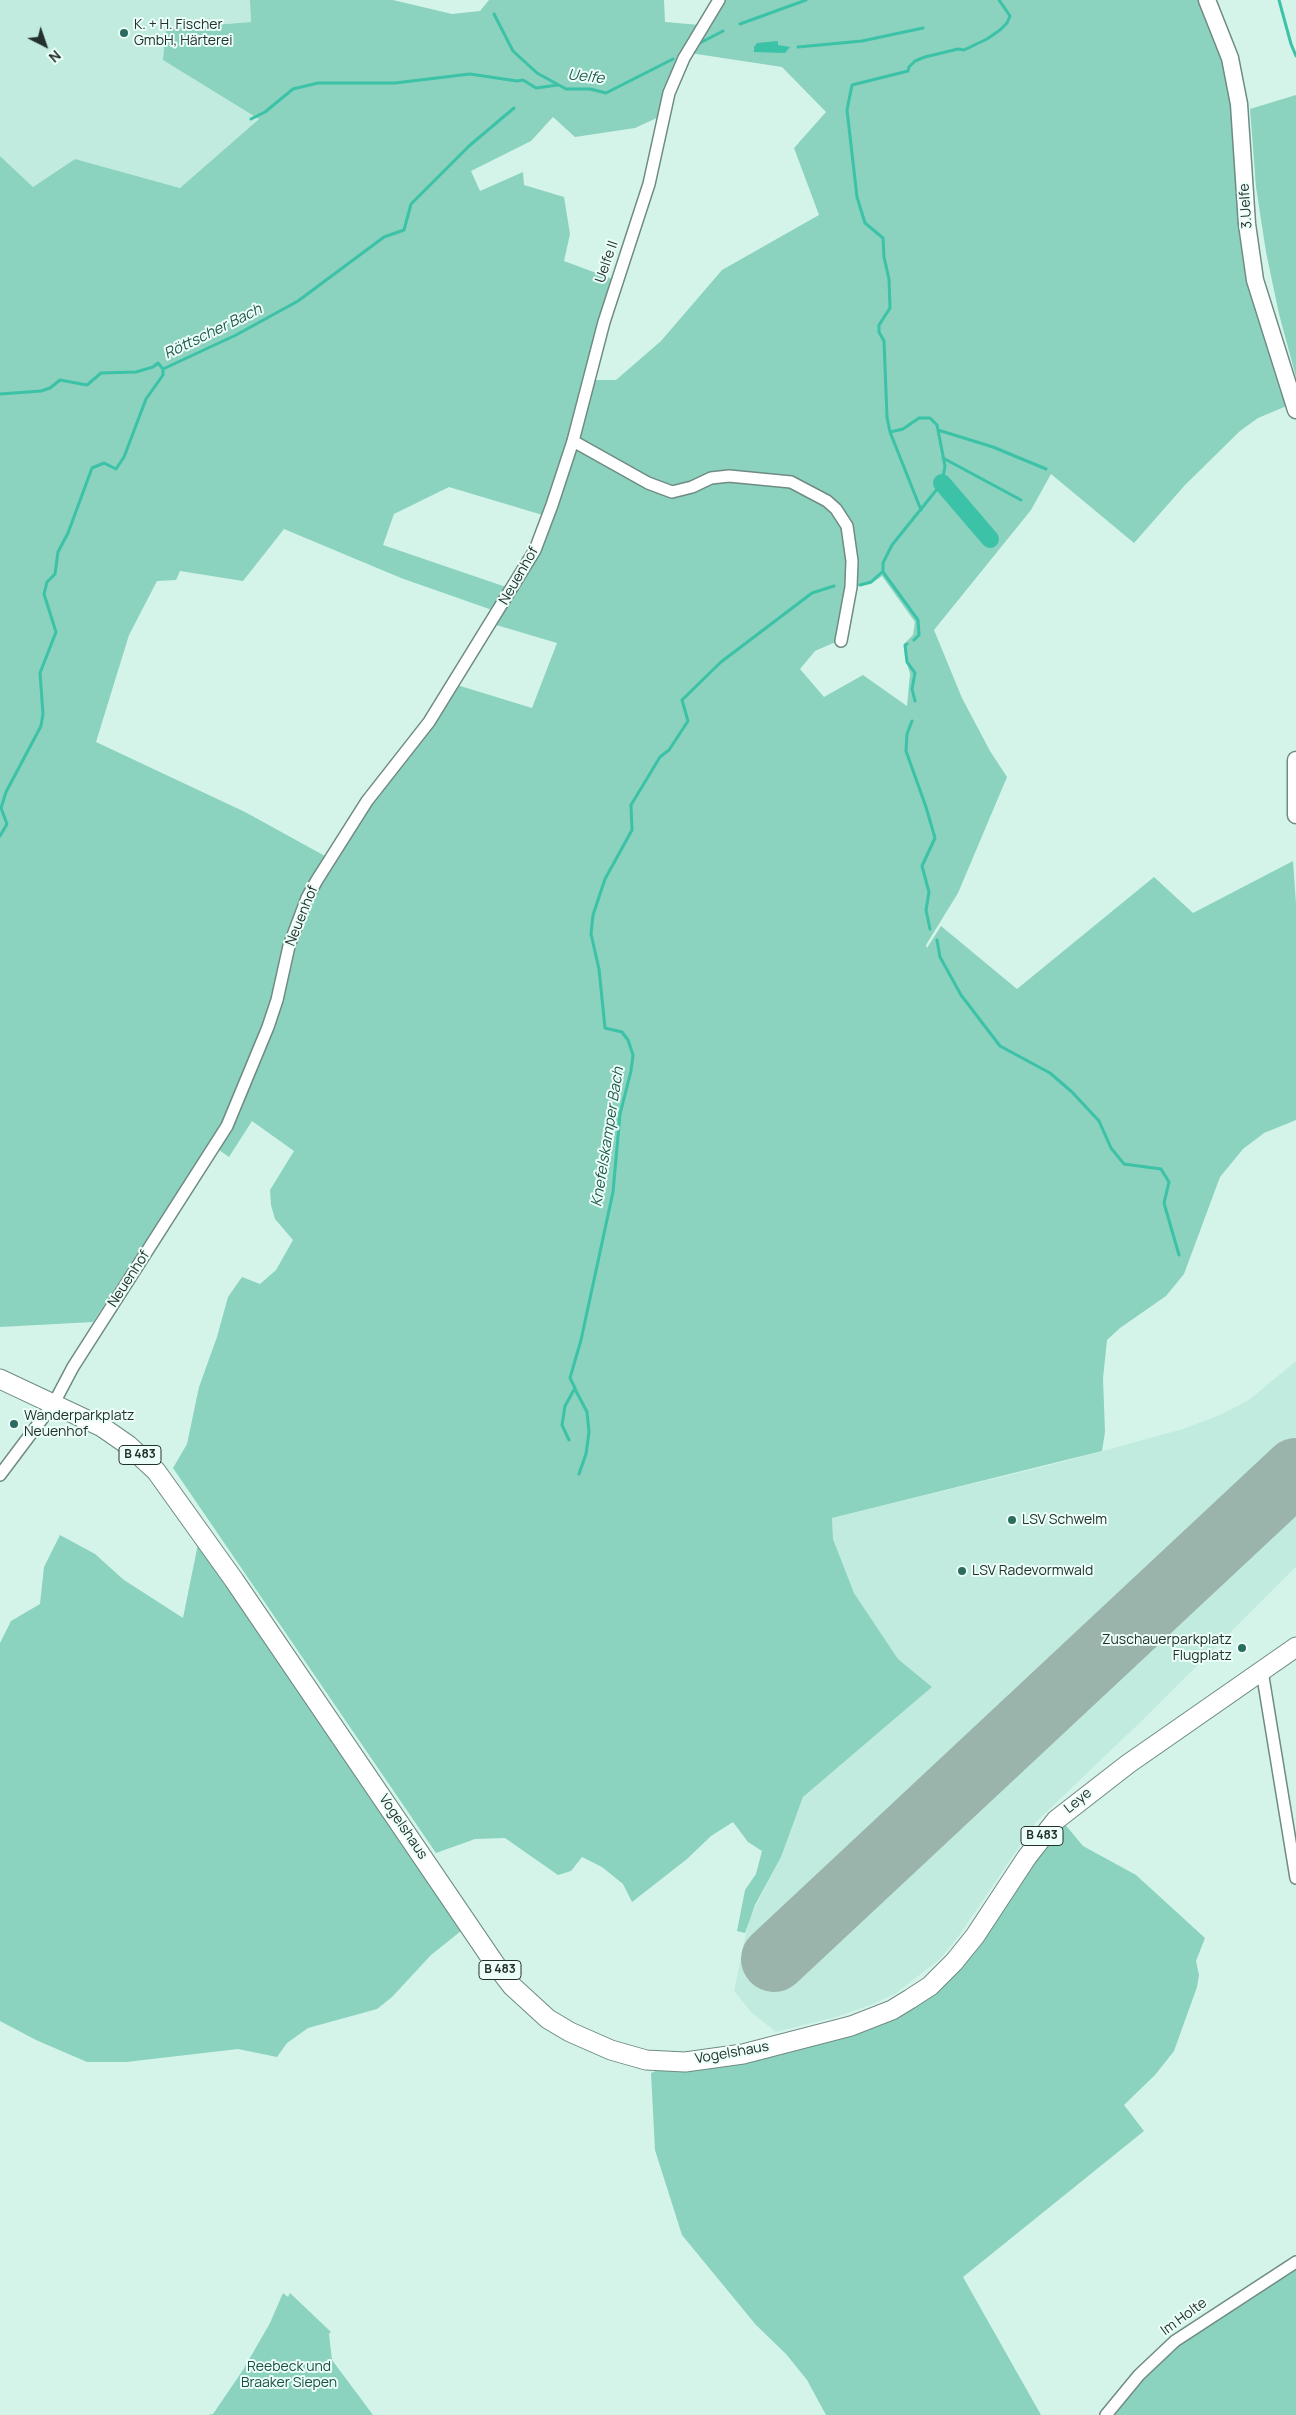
<!DOCTYPE html>
<meta charset="utf-8">
<style>
body{margin:0}
#map{position:relative;width:1296px;height:2415px;overflow:hidden;background:#d4f4ea;font-family:Manrope,sans-serif}
canvas{display:block}
.north{position:absolute;left:20px;top:20px;width:50px;height:50px;-webkit-text-stroke:4px #ebfef8;paint-order:stroke;rotate:139deg;font-size:14px;font-weight:700;line-height:20px;text-align:center;color:#24302d}
.north::after{content:'';display:block;margin:auto;width:18px;height:22px;background:#24302d;clip-path:polygon(50% 0,100% 100%,50% 72%,0 100%)}
</style>
<div id="map">
<canvas width="1296" height="2415"></canvas>
<div class="north">N</div>
</div>
<script>
const g = document.querySelector('canvas').getContext('2d');
g.lineJoin = 'round';
function fillPath(path, color) { g.fillStyle = color; g.fill(path, 'evenodd'); }
const shape = rows => new Path2D(rows.map(r => 'M' + r).join(''));
function trace(path, color, width, dash) { g.strokeStyle = color; g.lineWidth = width; g.lineCap = dash ? 'butt' : 'round'; g.setLineDash(dash || []); g.stroke(path); }
function write(font, color, halo, rows, align = 'center') {
  g.font = font + ' Manrope,sans-serif'; g.lineWidth = 4; g.setLineDash([]); g.textBaseline = 'middle'; g.strokeStyle = halo; g.fillStyle = color; for (const [text, x, y, turn = 0] of rows) {
    g.save(); g.translate(x, y); g.rotate((+turn || 0) * Math.PI / 180); g.textAlign = isNaN(turn) ? turn : align; if (halo) g.strokeText(text, 0, 0); g.fillText(text, 0, 0); g.restore();
  }
}
fillPath(shape([
 [0,0,250,0,251,22,166,29,259,119,180,188,75,159,33,187,0,156],
 [1296,1361,1296,1567,1150,1713,1036,1822,958,1937,940,1959,895,1994,873,2004,836,2017,776,2032,752,2013,734,1991,749,1919,781,1857,803,1797,932,1687,898,1659,854,1593,833,1539,832,1518,1066,1461,1183,1429,1222,1414,1249,1400]
]), '#c2ebdf');
fillPath(shape([
 [250,0,393,0,452,14,480,11,489,0,664,0,665,22,700,25,675,73,661,116,635,128,575,137,553,117,531,141,471,171,480,191,523,172,524,185,564,197,570,234,564,261,615,280,571,441,546,516,449,487,394,514,383,545,509,588,495,611,401,578,284,529,243,581,180,571,176,580,157,581,129,635,96,742,245,812,325,856,321,869,305,895,287,942,295,945,325,874,348,835,370,803,441,710,457,685,532,708,557,643,493,624,537,550,556,503,573,445,627,472,648,485,672,493,683,492,719,478,729,477,790,483,826,502,835,510,848,530,851,575,844,622,840,640,815,651,800,669,824,697,863,675,907,706,910,674,905,656,904,644,913,635,915,622,882,576,871,584,853,587,850,529,837,507,810,488,790,480,719,475,683,489,666,489,649,482,629,469,574,440,591,380,616,380,661,341,722,270,819,215,794,148,826,112,782,67,690,53,722,0,1202,0,1224,58,1234,106,1242,227,1251,281,1289,405,1258,418,1240,431,1185,485,1134,543,1051,474,1031,510,934,630,962,698,990,751,1007,777,958,893,926,945,927,948,941,926,1017,989,1154,877,1193,913,1293,861,1296,904,1296,1120,1264,1133,1243,1149,1220,1177,1184,1274,1166,1296,1120,1328,1107,1340,1103,1378,1105,1432,1102,1451,832,1518,833,1539,854,1593,898,1659,932,1687,803,1797,781,1857,755,1905,745,1933,737,1931,745,1890,756,1874,762,1851,748,1842,733,1822,711,1836,687,1859,632,1902,623,1884,602,1867,582,1857,571,1871,558,1875,505,1838,475,1839,436,1853,173,1468,187,1444,199,1387,217,1337,228,1297,242,1277,260,1284,276,1270,293,1240,275,1219,271,1205,270,1190,294,1151,252,1121,229,1157,209,1143,93,1322,0,1327,0,156,33,187,75,159,180,188,259,119,163,60,166,29,251,22],
 [1296,95,1296,377,1279,314,1266,252,1256,187,1250,109],
 [60,1535,95,1554,124,1580,183,1618,198,1544,411,1857,466,1927,431,1955,392,1997,377,2009,308,2028,287,2043,277,2057,238,2049,126,2062,87,2062,36,2040,0,2021,0,1643,11,1621,40,1604,44,1567],
 [1063,1822,1083,1846,1136,1875,1205,1938,1196,1961,1199,1975,1197,1987,1174,2051,1155,2075,1124,2105,1144,2131,963,2277,1041,2415,826,2415,807,2380,786,2354,756,2325,682,2235,655,2150,651,2073,658,2070,693,2070,916,2002],
 [1296,2264,1296,2415,1108,2415,1164,2352],
 [283,2293,288,2297,290,2293,331,2332,329,2334,332,2360,373,2415,208,2415,213,2414,243,2370,270,2323]
]), '#8bd2bf');
fillPath(shape([
 [778,41,778,45,790,47,785,53,754,52,754,47,757,43]
]), '#3bc2a7');
trace(shape([
 [1279,0,1291,44,1296,56],
 [494,14,513,51,537,73,566,89,590,89,606,93,673,59],
 [740,24,806,0],
 [698,44,723,31],
 [798,47,862,41,923,28],
 [251,119,265,112,293,89,318,83,395,83,470,74,517,81,523,80,536,88,558,85],
 [163,369,236,335,298,301,384,237,404,230,411,204,469,146,514,108],
 [0,394,41,391,50,388,60,380,87,385,101,373,136,372,153,367,158,363,163,369],
 [938,430,993,447,1046,469],
 [890,432,921,510],
 [943,458,1021,500],
 [883,572,883,563,892,545,942,483,945,466,937,425,930,418,919,418,903,429,890,432,887,417,884,341,879,332,879,325,890,308,889,279,884,257,883,238,865,223,857,197,847,110,852,85,908,71,909,67,915,61,925,57,958,49,964,50,987,39,1000,30,1007,23,1010,16,999,0],
 [883,572,918,620,919,635,914,640],
 [860,585,871,582,882,572],
 [907,644,905,645,907,662,915,673,912,689,915,701],
 [912,721,907,734,906,751,926,807,935,838,922,866,929,892,926,910,930,929],
 [0,836,7,824,1,808,6,792,41,726,43,714,40,673,56,632,44,594,47,582,55,574,58,552,68,533,92,468,104,463,116,469,124,457,146,399,163,375,163,369],
 [937,940,940,957,961,995,1000,1046,1050,1073,1072,1092,1099,1121,1111,1148,1124,1164,1161,1169,1169,1182,1164,1203,1179,1255],
 [575,1389,587,1412,589,1432,586,1454,579,1474],
 [569,1440,562,1425,565,1406,575,1388,570,1378,581,1340,613,1192,620,1114,631,1071,633,1055,628,1040,622,1032,605,1028,599,969,591,934,593,915,605,879,632,830,631,805,660,757,669,750,688,721,682,700,721,662,812,593,834,586]
]), '#3bc2a7', 3);
trace(shape([
 [942,483,990,539]
]), '#3bc2a7', 18);
trace(shape([
 [774,1959,1296,1471]
]), '#9ab4ac', 66);
const street = shape([
 [573,441,648,483,672,492,692,487,711,478,729,476,791,482,827,501,836,509,847,526,852,561,851,587,841,641],
 [0,1475,54,1403,73,1367,227,1126,268,1027,277,1000,289,946,307,898,317,880,367,801,429,722,535,550,552,505,573,441,604,322,649,184,669,93,684,58,719,0],
 [1262,1671,1296,1878],
 [1106,2415,1139,2375,1175,2341,1296,2262]
]);
const secondary = shape([
 [1207,0,1230,58,1239,104,1247,224,1255,280,1296,410],
 [1296,760,1296,815]
]);
const primary = shape([
 [0,1379,102,1427,128,1445,156,1471,234,1580,495,1964,512,1986,548,2019,570,2032,611,2050,646,2060,685,2062,743,2054,851,2026,892,2010,910,1999,930,1986,954,1962,975,1936,1027,1857,1056,1820,1128,1764,1296,1647]
]);
trace(street, '#6f8b83', 14);
trace(secondary, '#6f8b83', 19);
trace(primary, '#6f8b83', 21);
trace(street, '#fff', 11);
trace(secondary, '#fff', 16);
trace(primary, '#fff', 19);
for (const [x, y, r, color] of [
 [124,33,5,"#2a6d5e"],
 [14,1424,5,"#2a6d5e"],
 [1012,1520,5,"#2a6d5e"],
 [962,1571,5,"#2a6d5e"],
 [1242,1648,5,"#2a6d5e"]
]) { const dot = new Path2D(); dot.arc(x, y, r, 0, 2 * Math.PI); g.fillStyle = color; g.fill(dot); trace(dot, '#ebfef8', 2); }
for (const [x, y, w] of [
 [140,1455,42],
 [1042,1836,42],
 [500,1970,42]
]) { const box = new Path2D(); box.roundRect(x - w / 2, y - 9.5, w, 19, 4); g.fillStyle = '#ebfef8'; g.fill(box); trace(box, '#24302d', 1); }
write('bold 12px', '#24302d', null, [
 ["B 483",140,1455],
 ["B 483",1042,1836],
 ["B 483",500,1970]
]);
write('14px', '#24302d', '#ebfef8', [
 ["K. + H. Fischer",134,25],
 ["GmbH, Härterei",134,41],
 ["Wanderparkplatz",24,1416],
 ["Neuenhof",24,1432],
 ["LSV Schwelm",1022,1520],
 ["LSV Radevormwald",972,1571],
 ["Zuschauerparkplatz",1232,1640,"right"],
 ["Flugplatz",1232,1656,"right"]
], 'left');
write('14px', '#24302d', '#ebfef8', [
 ["3.Uelfe",1246,206,-94],
 ["Uelfe II",607,262,-71],
 ["Neuenhof",519,576,-60],
 ["Neuenhof",302,916,-68],
 ["Neuenhof",129,1279,-57],
 ["Leye",1078,1801,-39],
 ["Vogelshaus",403,1827,56],
 ["Vogelshaus",732,2053,-10],
 ["Im Holte",1184,2317,-36]
]);
write('14px', '#1a5044', '#ebfef8', [
 ["Reebeck und",289,2367],
 ["Braaker Siepen",289,2383]
]);
write('italic 15px', '#245a4d', '#ebfef8', [
 ["Uelfe",586,77,6],
 ["Röttscher Bach",213,332,-26],
 ["Knefelskamper Bach",608,1137,-81]
]);
</script>
